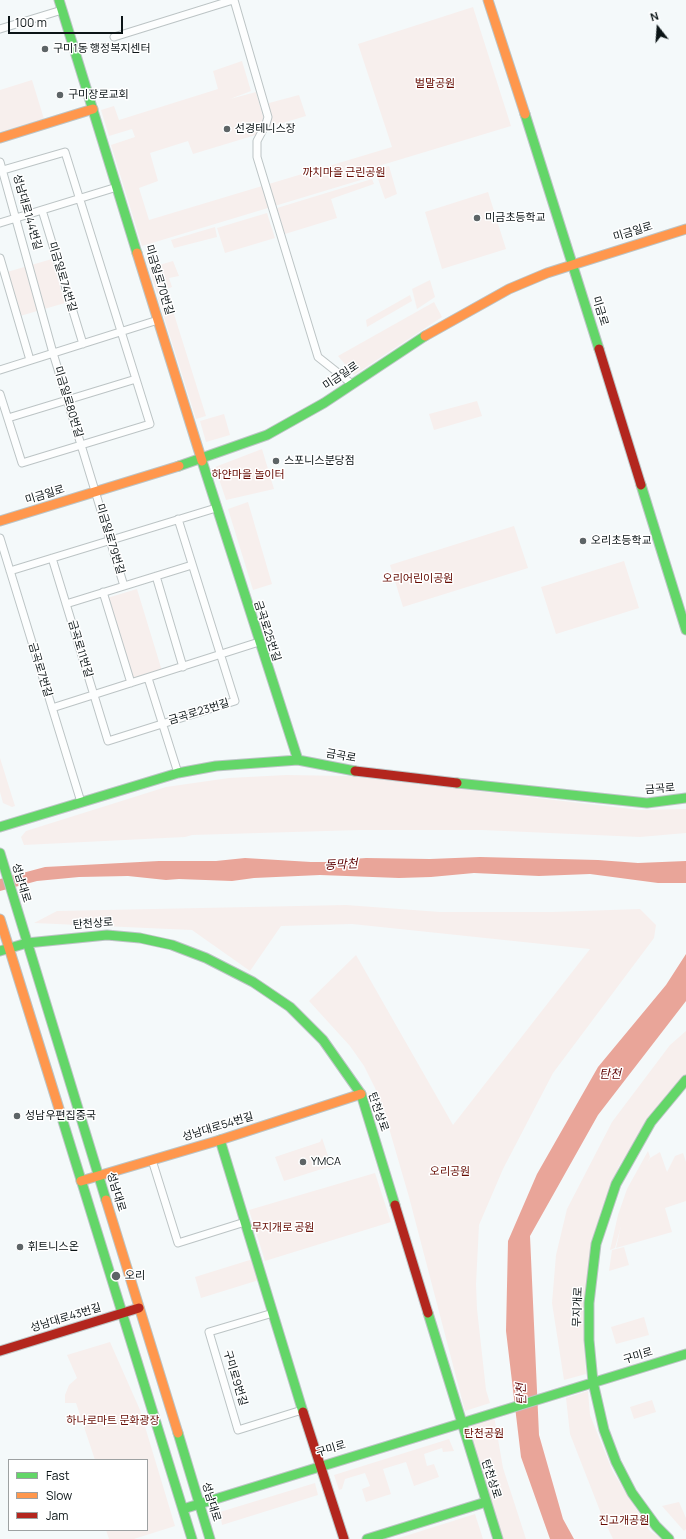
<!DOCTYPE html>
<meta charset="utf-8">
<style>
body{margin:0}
#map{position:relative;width:686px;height:1539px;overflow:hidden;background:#f4f9fa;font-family:Manrope,sans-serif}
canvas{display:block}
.legend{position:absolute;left:8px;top:1459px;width:140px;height:72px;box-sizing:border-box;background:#fff;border:1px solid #9da1a2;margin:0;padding:5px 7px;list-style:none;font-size:12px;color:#0b1416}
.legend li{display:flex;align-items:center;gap:8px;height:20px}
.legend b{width:20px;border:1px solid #9da1a2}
.north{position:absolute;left:638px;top:8px;width:40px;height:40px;-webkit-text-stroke:3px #fff;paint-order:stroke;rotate:343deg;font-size:11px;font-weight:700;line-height:16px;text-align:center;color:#0b1416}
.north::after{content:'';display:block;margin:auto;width:14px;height:18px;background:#0b1416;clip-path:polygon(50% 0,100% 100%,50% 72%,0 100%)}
.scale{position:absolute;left:8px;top:16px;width:115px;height:18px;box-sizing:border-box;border:2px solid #0b1416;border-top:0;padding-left:5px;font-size:12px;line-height:14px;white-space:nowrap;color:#0b1416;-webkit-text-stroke:3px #fff;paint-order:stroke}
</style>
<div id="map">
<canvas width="686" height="1539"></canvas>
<ul class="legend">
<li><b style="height:5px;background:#63d668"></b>Fast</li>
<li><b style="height:5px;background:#ff974d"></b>Slow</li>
<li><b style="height:5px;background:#b3261e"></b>Jam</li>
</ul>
<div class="north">N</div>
<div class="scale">100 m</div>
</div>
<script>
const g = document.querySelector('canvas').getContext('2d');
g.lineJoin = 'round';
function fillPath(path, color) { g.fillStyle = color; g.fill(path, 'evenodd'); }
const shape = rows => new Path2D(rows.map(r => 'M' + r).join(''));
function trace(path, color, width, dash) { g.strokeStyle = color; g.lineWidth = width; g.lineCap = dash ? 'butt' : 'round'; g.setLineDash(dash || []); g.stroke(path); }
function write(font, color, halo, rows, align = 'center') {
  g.font = font + ' Manrope,"Noto Sans KR",sans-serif'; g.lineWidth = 3; g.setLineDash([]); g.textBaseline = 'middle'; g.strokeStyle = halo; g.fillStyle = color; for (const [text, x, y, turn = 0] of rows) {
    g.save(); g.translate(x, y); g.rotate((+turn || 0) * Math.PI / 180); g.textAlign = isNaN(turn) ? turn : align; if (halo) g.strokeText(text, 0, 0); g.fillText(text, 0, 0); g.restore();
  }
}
fillPath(shape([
 [473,7,511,126,372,168,374,176,142,246,111,145,135,137,132,129,109,136,101,110,114,106,119,120,218,89,213,71,242,61,251,91,230,99,256,92,264,120,258,131,259,134,193,154,188,141,150,153,158,181,139,188,149,220,392,147,358,44],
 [32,80,44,119,0,132,0,90],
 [299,95,306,116,269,127,269,103],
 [389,166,397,194,385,199,375,170],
 [372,179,374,184,331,199,337,218,285,234,277,208],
 [488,192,506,249,442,269,425,212],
 [267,213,275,238,225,253,217,228],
 [215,227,217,237,174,248,171,240],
 [52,259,65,303,20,316,7,272],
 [173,261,179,276,169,278,172,287,157,293,149,268],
 [430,280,435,297,417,309,412,289],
 [168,295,206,416,196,419,158,298],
 [410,295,412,301,367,327,366,320],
 [434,302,442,317,354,375,338,356],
 [477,401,482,416,434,430,429,414],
 [224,414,230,435,206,442,200,421],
 [262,449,274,489,226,500,215,467],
 [248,502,272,584,253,590,228,509],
 [514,526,528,568,403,607,390,565],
 [624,561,639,608,556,634,541,587],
 [137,589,162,671,132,681,107,598],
 [0,758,15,806,12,807,3,803,0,792],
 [286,775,348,776,640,810,686,809,686,833,640,837,482,830,360,830,192,835,185,837,24,845,21,837,26,831,166,787,229,778],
 [346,905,440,912,552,912,640,909,656,925,654,938,553,1073,503,1169,479,1225,476,1284,477,1309,486,1390,490,1403,465,1411,409,1197,384,1111,375,1088,364,1066,350,1046,309,1001,356,955,453,1125,590,949,352,924,281,926,250,971,192,930,34,923,57,911],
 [686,1031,686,1075,667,1094,619,1166,601,1211,592,1241,584,1303,584,1339,586,1374,564,1380,552,1303,556,1255,567,1209,612,1122,670,1045],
 [322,1138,332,1168,328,1167,284,1181,275,1157,320,1142],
 [648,1151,650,1157,647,1163,650,1158,660,1152,667,1172,675,1156,683,1153,686,1162,686,1201,665,1208,672,1232,616,1248,621,1226,615,1248,610,1250,618,1215,627,1189],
 [375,1173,391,1222,265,1261,249,1210],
 [624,1247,629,1265,609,1271,612,1250],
 [253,1259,259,1280,201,1298,195,1277],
 [644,1317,649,1335,616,1344,611,1327],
 [110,1342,140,1410,175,1526,134,1539,109,1539,106,1530,147,1530,147,1460,95,1460,76,1403,65,1403,65,1395,69,1385,77,1378,67,1355],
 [588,1391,590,1415,613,1472,650,1531,662,1539,613,1539,602,1516,570,1434,566,1398],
 [652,1400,656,1412,634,1419,630,1407],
 [494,1416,503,1468,526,1539,502,1539,467,1425],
 [449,1439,454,1451,443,1452,442,1448,424,1454,427,1466,434,1464,439,1477,414,1486,406,1462,383,1469,391,1494,366,1502,362,1489,370,1486,365,1473,345,1479,342,1489,339,1490,334,1475],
 [315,1483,318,1495,222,1525,220,1512],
 [679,1502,686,1518,686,1529,684,1531,662,1506],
 [475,1514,483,1539,396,1539]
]), '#f7efed');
fillPath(shape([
 [480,857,598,860,638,863,686,861,686,883,658,883,590,874,539,876,474,873,431,877,399,878,320,875,254,878,232,881,179,879,166,880,128,876,79,877,37,881,0,891,0,879,45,867,159,861,216,861,245,858,311,862,326,862,334,859,340,860,366,858,430,859],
 [686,954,686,1001,598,1115,530,1236,539,1435,563,1519,574,1539,550,1539,521,1457,506,1331,508,1241,537,1174,598,1067,666,985]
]), '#e9a599');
const street = shape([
 [234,0,268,117,266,124,257,141,257,157,318,357,352,384],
 [0,29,62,10],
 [114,37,233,0],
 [0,162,53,353,124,586],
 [0,171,65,152,150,424,22,463,0,394],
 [42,210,83,344],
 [0,223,117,187],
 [0,258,30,360],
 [0,370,158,320],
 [8,418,136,379],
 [0,538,81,802],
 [52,558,108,741,235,701,178,519],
 [10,571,216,508],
 [156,576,183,667],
 [103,592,131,683],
 [66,604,192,565],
 [148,678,178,773],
 [52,708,259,642],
 [152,1160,178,1243,245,1222],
 [273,1313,209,1332,238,1430,302,1410]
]);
const fast = shape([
 [59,0,137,253],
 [525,114,599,349],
 [202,461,298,760],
 [179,466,267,435,324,403,425,336],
 [641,485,686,630],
 [457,783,647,803,686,798],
 [0,827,178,773,216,766,298,760,355,771],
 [0,853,106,1200],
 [0,951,27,943,107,935,140,938,172,945,206,958,253,982,290,1007,323,1040,361,1094,395,1205],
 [61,1115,192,1539],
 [220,1140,303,1412],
 [428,1313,498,1539],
 [178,1433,210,1539],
 [183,1509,686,1354],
 [367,1539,486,1502],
 [669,1539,656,1526,632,1493,616,1462,604,1430,593,1382,589,1340,589,1303,596,1244,616,1184,651,1122,686,1080]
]);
const slow = shape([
 [488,0,525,114],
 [0,138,93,109],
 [137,253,202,461],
 [425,336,509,289,547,273,686,229],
 [0,521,179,466],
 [0,919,61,1115],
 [81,1181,220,1140,361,1094],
 [106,1200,178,1433]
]);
const jam = shape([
 [599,349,641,485],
 [355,771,457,783],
 [395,1205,428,1313],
 [0,1351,139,1308],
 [303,1412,344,1539]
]);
trace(street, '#bcc4c5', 9);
trace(fast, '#bcc4c5', 11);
trace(slow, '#bcc4c5', 11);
trace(jam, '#bcc4c5', 11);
trace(street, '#fdfefe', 7);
trace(fast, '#63d668', 9);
trace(slow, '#ff974d', 9);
trace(jam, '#b3261e', 9);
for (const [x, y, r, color] of [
 [45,49,4,"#5d6466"],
 [60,95,4,"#5d6466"],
 [227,129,4,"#5d6466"],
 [477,218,4,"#5d6466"],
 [276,461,4,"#5d6466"],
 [583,541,4,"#5d6466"],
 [17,1116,4,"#5d6466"],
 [303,1162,4,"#5d6466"],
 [20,1247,4,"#5d6466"],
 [116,1276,5,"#5d6466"]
]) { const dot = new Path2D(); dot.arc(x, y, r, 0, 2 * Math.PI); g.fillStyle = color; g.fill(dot); trace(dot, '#fff', 1.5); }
write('11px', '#0b1416', '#fff', [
 ["구미1동 행정복지센터",53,49],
 ["구미장로교회",68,95],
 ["선경테니스장",235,129],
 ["미금초등학교",485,218],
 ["스포니스분당점",284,461],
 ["오리초등학교",591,541],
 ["성남우편집중국",25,1116],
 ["YMCA",311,1162],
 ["휘트니스온",28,1247],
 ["오리",125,1276]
], 'left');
write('11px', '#660c03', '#fff', [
 ["벌말공원",435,84],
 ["까치마을 근린공원",344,173],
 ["하얀마을 놀이터",248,475],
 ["오리어린이공원",418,579],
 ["오리공원",450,1172],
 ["무지개로 공원",283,1228],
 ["하나로마트 문화광장",113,1421],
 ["탄천공원",484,1434],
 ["진고개공원",624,1521]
]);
write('11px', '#0b1416', '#fff', [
 ["성남대로144번길",27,212,74],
 ["미금일로",633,232,-17],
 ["미금일로74번길",62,277,73],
 ["미금일로70번길",159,280,73],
 ["미금로",600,311,73],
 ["미금일로",341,376,-34],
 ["미금일로80번길",68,402,73],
 ["미금일로",45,495,-17],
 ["미금일로79번길",110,539,73],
 ["금곡로25번길",267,631,72],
 ["금곡로11번길",80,649,73],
 ["금곡로7번길",40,670,73],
 ["금곡로23번길",199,712,-17],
 ["금곡로",341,756,10],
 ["금곡로",660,789,-5],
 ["성남대로",21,883,73],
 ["탄천상로",93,924,-4],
 ["탄천상로",378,1112,71],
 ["성남대로54번길",218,1127,-17],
 ["성남대로",116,1192,73],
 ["무지개로",578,1307,-88],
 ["성남대로43번길",66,1318,-17],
 ["구미로",638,1356,-17],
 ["구미로9번길",235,1378,73],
 ["구미로",331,1449,-17],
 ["탄천상로",491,1479,72],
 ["성남대로",211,1502,73]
]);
write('italic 12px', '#5d0000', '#fff', [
 ["동막천",341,865,-3],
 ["탄천",610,1075],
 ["탄천",522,1394,-92]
]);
</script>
